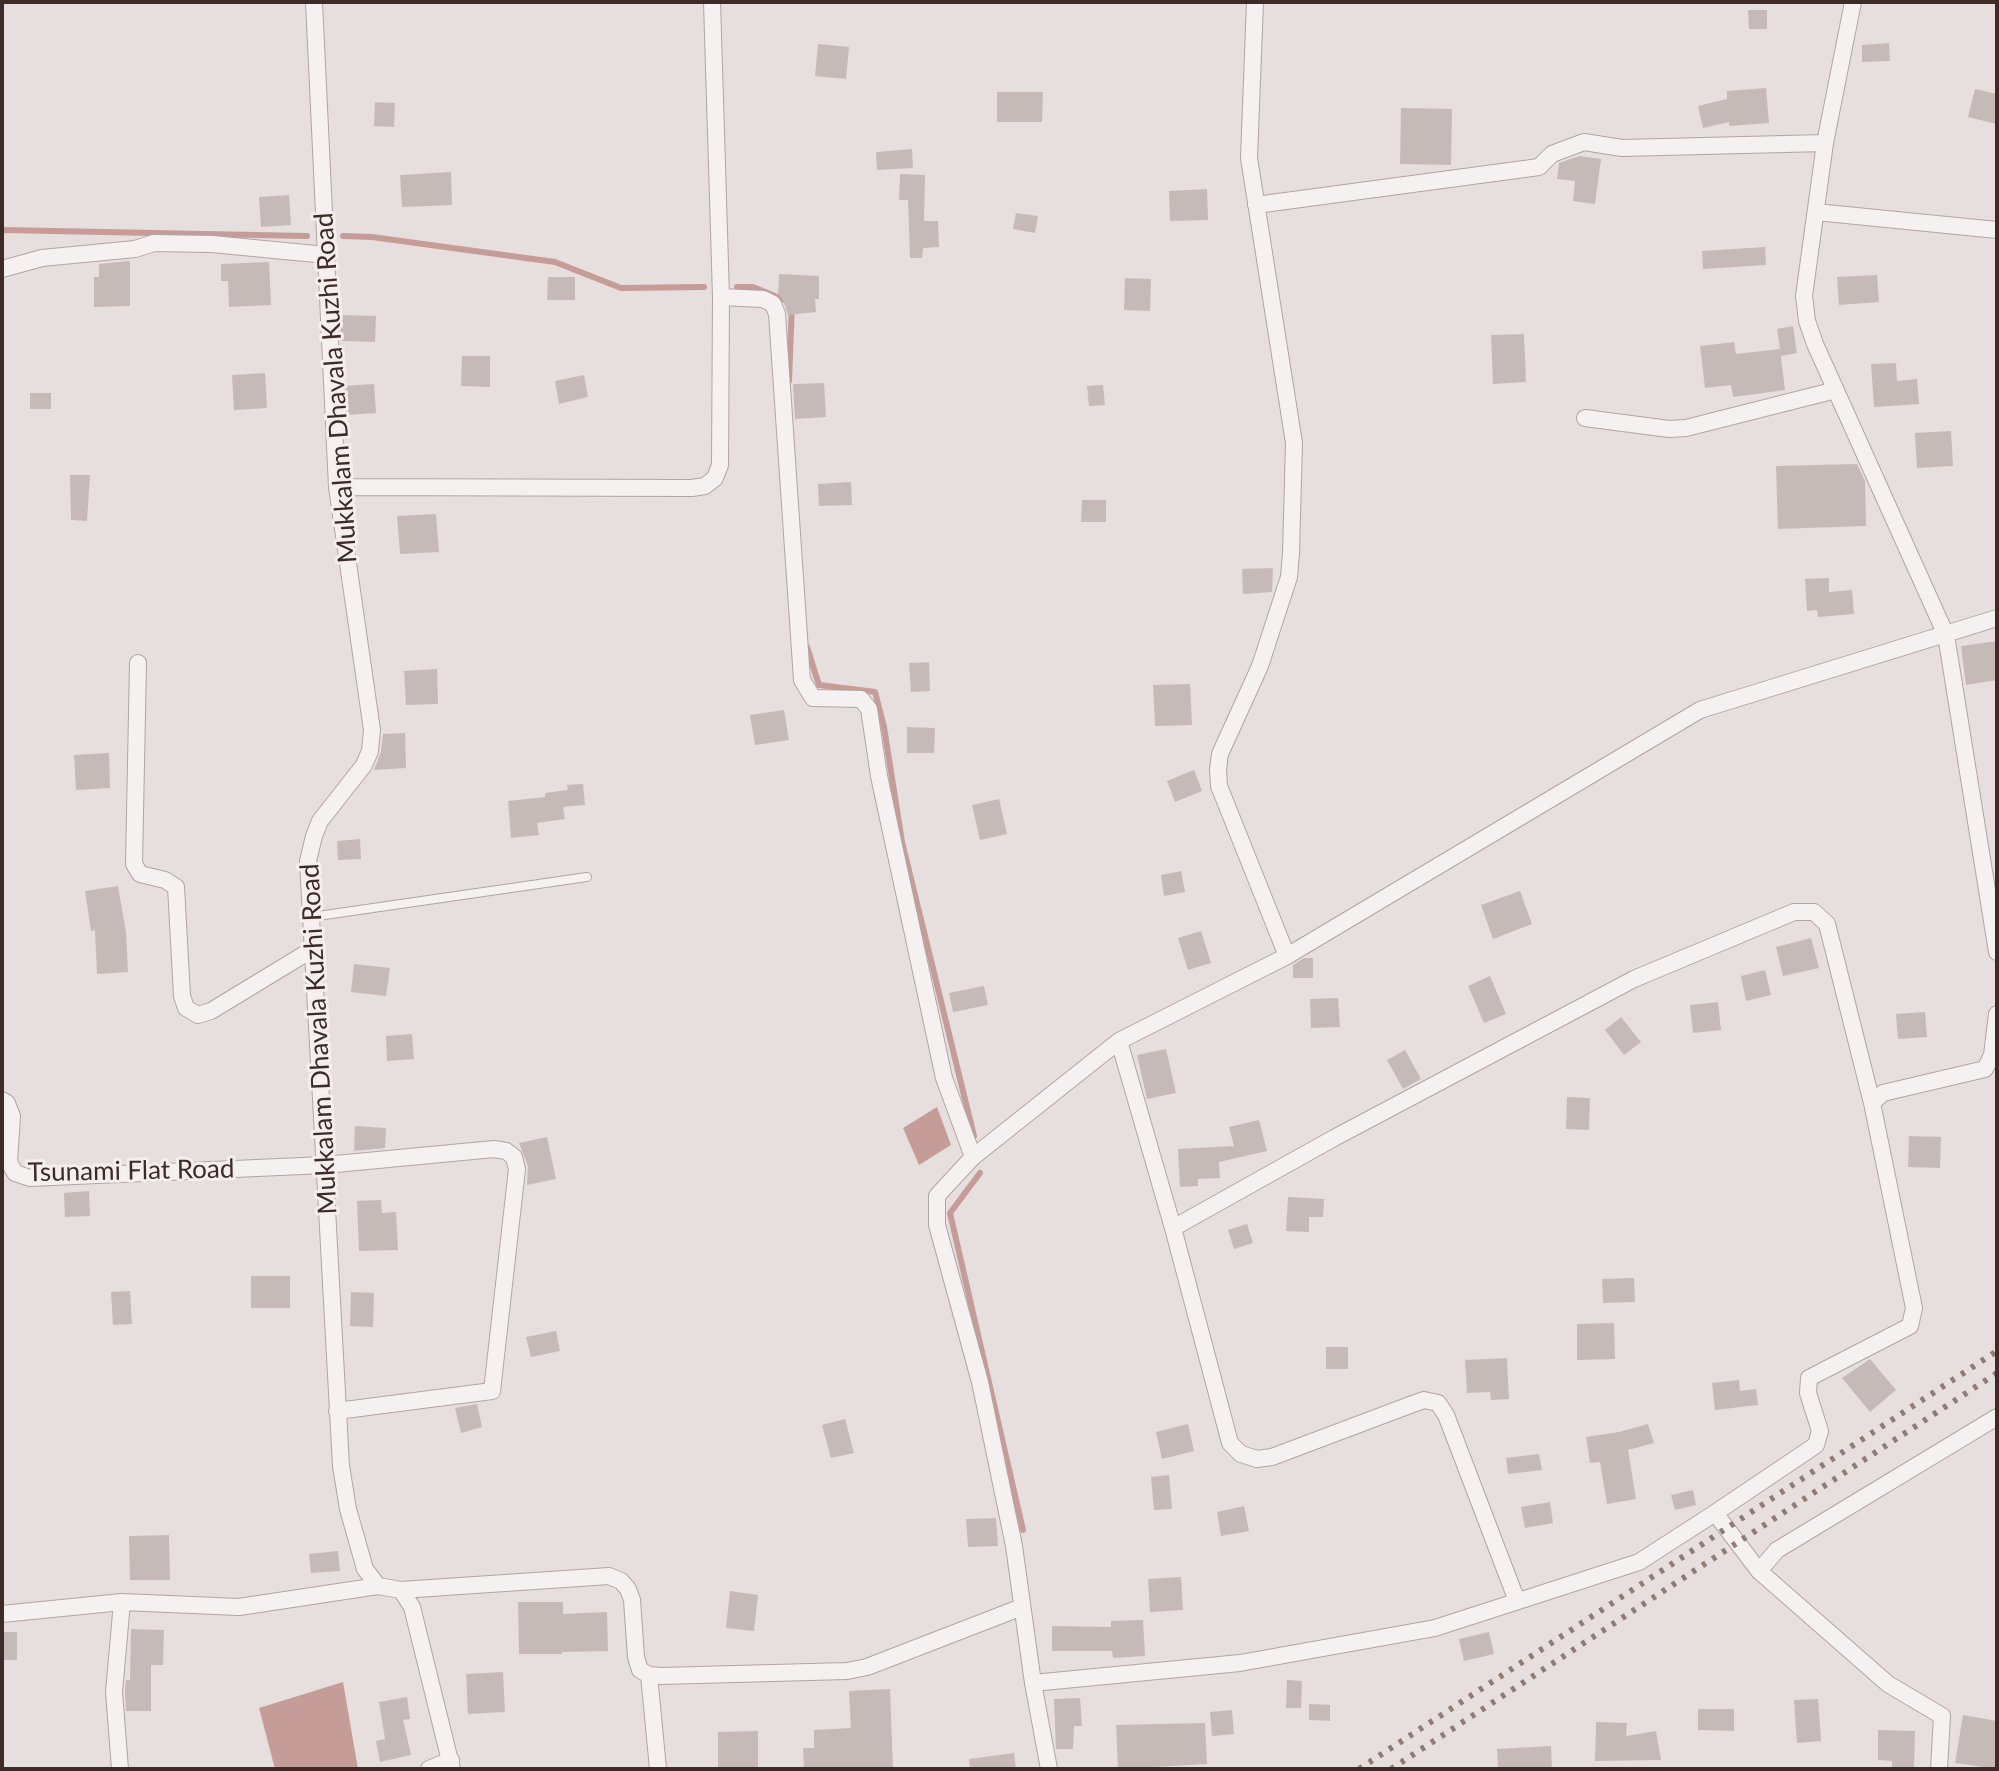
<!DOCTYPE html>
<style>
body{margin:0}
#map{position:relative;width:1999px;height:1771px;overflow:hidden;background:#e7dfdd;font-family:Lato,sans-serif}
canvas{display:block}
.frame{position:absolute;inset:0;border:4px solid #3d2b27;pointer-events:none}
</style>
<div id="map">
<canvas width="1999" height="1771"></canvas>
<div class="frame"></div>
</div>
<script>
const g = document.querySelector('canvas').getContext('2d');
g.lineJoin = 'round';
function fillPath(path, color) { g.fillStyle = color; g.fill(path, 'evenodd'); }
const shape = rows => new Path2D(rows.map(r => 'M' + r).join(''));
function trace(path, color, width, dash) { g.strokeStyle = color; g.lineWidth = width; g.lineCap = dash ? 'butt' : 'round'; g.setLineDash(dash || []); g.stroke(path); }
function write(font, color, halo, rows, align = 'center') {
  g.font = font + ' Lato,sans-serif'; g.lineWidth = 6; g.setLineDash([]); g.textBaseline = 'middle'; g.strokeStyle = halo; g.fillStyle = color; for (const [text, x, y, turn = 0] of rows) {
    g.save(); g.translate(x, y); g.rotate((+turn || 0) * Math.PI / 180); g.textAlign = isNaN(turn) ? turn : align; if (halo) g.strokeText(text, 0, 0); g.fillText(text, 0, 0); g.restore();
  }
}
fillPath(shape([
 [937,1107,951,1145,919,1165,903,1128],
 [343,1682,358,1769,275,1769,259,1708]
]), '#c69c99');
trace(shape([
 [2,230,307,236],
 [343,236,372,237,555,262,621,288,704,287],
 [737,287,753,287,792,303,789,381],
 [807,647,819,685,875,692,884,727,902,842,974,1136],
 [980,1173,950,1213,1023,1530]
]), '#c69c99', 6);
fillPath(shape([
 [1748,10,1767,10,1767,29,1749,29],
 [1889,43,1890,61,1862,62,1862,45],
 [818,44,849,47,846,79,815,76],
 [1766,88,1769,123,1729,126,1729,122,1703,128,1698,106,1727,99,1727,91],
 [1975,89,1997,94,1997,124,1968,117],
 [997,92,1043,92,1042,122,997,122],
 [375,102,395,103,394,127,374,126],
 [1401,108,1452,109,1451,165,1400,164],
 [912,149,913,168,877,170,876,152],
 [1579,156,1601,159,1595,204,1573,201,1575,181,1557,179,1559,163],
 [451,172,452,205,402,207,400,175],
 [900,174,925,175,924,221,938,221,939,247,923,248,922,258,910,258,908,200,899,200],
 [1207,189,1208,220,1170,221,1169,191],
 [289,195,291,225,261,227,259,197],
 [1016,213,1038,216,1035,233,1013,229],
 [1765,247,1766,265,1703,269,1702,251],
 [130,261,130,306,94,307,94,277,99,277,99,264],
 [269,262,271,305,229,307,228,281,221,281,221,264],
 [779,274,819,276,819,299,815,299,816,312,788,315,783,300,778,294],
 [1877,275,1879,302,1839,305,1837,277],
 [548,277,575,277,575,300,547,300],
 [1125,278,1151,279,1150,311,1124,310],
 [340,315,376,316,375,342,341,341],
 [1793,326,1797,353,1781,356,1777,329],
 [1524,334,1526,382,1493,384,1491,335],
 [1734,342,1736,354,1780,349,1785,390,1733,397,1731,385,1705,388,1700,346],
 [462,356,490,356,490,387,461,386],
 [1896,363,1897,381,1917,379,1919,404,1874,407,1871,364],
 [265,373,267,408,234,410,232,375],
 [584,375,588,397,559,404,555,381],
 [824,383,826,417,795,419,793,384],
 [374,384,376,413,345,415,343,386],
 [1103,385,1105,405,1089,406,1087,386],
 [30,393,51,393,51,409,30,409],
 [1951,431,1953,466,1917,468,1915,433],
 [1857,464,1865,481,1866,526,1778,529,1776,466],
 [70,475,90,475,87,521,71,520],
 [851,482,852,505,819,506,818,484],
 [1082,500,1106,500,1106,522,1081,522],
 [436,514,439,552,400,554,397,516],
 [1273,568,1272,592,1243,594,1242,569],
 [1829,578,1829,592,1852,590,1854,614,1818,617,1817,610,1807,611,1805,579],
 [1997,641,1997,680,1966,685,1961,646],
 [929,662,930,691,911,692,909,663],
 [437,669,438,704,406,705,404,671],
 [1190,684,1192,725,1155,726,1153,685],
 [784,710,789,740,755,745,750,715],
 [907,727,935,728,934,753,907,753],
 [405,733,406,768,374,770,381,752,383,734],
 [109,753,110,788,76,790,74,755],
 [1194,770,1202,791,1175,802,1167,781],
 [583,784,585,805,563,807,565,819,537,823,539,835,511,838,508,801,545,797,545,793,568,790,567,785],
 [999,799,1007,834,980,840,972,805],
 [360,839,361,859,338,860,337,841],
 [1181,871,1185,892,1164,896,1161,875],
 [118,886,126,932,128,972,97,974,95,930,91,931,85,891],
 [1520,891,1532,924,1493,939,1481,905],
 [1201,931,1211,963,1188,970,1178,938],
 [1811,938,1819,968,1783,976,1776,947],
 [1304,958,1313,958,1313,978,1293,978,1293,965],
 [354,964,390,968,386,996,351,992],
 [1765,970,1771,995,1746,1001,1741,976],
 [1490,976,1506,1014,1484,1023,1468,986],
 [984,986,988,1005,953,1012,949,993],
 [1338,998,1340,1027,1311,1028,1310,999],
 [1718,1002,1721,1030,1693,1033,1690,1005],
 [1925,1012,1927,1037,1898,1039,1896,1014],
 [1621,1017,1641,1042,1624,1055,1605,1030],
 [412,1034,414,1059,387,1061,386,1036],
 [1166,1049,1176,1093,1147,1099,1137,1055],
 [1405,1050,1421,1079,1403,1089,1387,1060],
 [1567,1097,1590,1098,1589,1130,1566,1129],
 [1259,1120,1267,1151,1219,1162,1220,1178,1198,1179,1198,1186,1180,1187,1178,1149,1234,1146,1229,1127],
 [355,1126,386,1128,385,1148,354,1151],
 [1909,1136,1941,1137,1940,1168,1908,1167],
 [547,1137,556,1179,527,1185,528,1166,519,1143],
 [89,1191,90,1216,65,1217,64,1193],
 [1288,1197,1324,1199,1323,1217,1309,1217,1309,1232,1286,1231],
 [381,1200,382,1213,396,1212,398,1250,359,1251,357,1201],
 [1247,1224,1253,1243,1234,1249,1228,1230],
 [251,1276,290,1276,290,1308,251,1308],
 [1634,1278,1635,1302,1603,1303,1602,1279],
 [130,1291,132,1324,113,1325,111,1292],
 [351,1292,374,1293,373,1327,350,1326],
 [1614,1323,1615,1359,1577,1360,1577,1324],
 [556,1331,560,1351,531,1357,526,1337],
 [1326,1347,1348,1347,1348,1369,1326,1369],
 [1507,1358,1509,1399,1491,1400,1490,1392,1467,1393,1465,1360],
 [1870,1359,1896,1390,1870,1412,1842,1378],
 [1739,1380,1740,1391,1756,1389,1758,1405,1715,1410,1712,1383],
 [477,1404,482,1427,461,1433,455,1408],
 [845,1419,854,1453,831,1458,822,1425],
 [1188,1424,1194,1451,1162,1459,1156,1432],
 [1648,1424,1654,1443,1628,1450,1636,1499,1607,1504,1600,1462,1590,1463,1586,1437,1619,1432],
 [1539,1454,1542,1470,1508,1474,1506,1458],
 [1169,1475,1172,1509,1154,1510,1151,1477],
 [1693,1490,1696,1505,1675,1510,1671,1495],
 [1550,1502,1553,1523,1525,1528,1521,1507],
 [1244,1506,1249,1531,1221,1536,1217,1512],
 [996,1518,998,1546,968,1547,966,1519],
 [169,1535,170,1580,130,1580,129,1536],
 [338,1551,340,1571,311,1573,309,1554],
 [1181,1577,1183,1610,1150,1612,1148,1579],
 [730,1591,758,1595,754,1631,726,1628],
 [518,1602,563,1602,563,1614,607,1612,608,1651,562,1652,562,1654,519,1654],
 [1143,1620,1145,1656,1113,1658,1112,1651,1052,1651,1052,1626,1111,1627,1111,1621],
 [131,1629,164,1630,163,1665,151,1665,151,1711,126,1711,125,1692,126,1680,130,1680],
 [2,1632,17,1632,17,1660,2,1660],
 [1489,1632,1494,1654,1464,1661,1459,1639],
 [503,1672,505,1712,468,1714,466,1674],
 [1287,1680,1302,1681,1301,1708,1286,1708],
 [890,1689,893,1769,804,1769,803,1748,814,1748,814,1730,851,1728,849,1691],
 [407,1697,410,1719,403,1720,411,1755,380,1762,376,1741,385,1739,379,1702],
 [1080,1698,1082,1726,1074,1726,1073,1749,1056,1749,1054,1699],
 [1818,1699,1821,1741,1797,1743,1794,1700],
 [1309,1704,1330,1705,1330,1721,1309,1720],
 [1698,1709,1734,1709,1734,1731,1698,1730],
 [1232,1710,1234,1734,1212,1736,1210,1712],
 [1963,1715,1997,1721,1997,1769,1955,1763],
 [1596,1722,1627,1723,1626,1736,1656,1731,1661,1760,1595,1761],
 [1205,1723,1207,1764,1118,1769,1116,1725],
 [1878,1730,1915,1731,1914,1768,1892,1767,1892,1761,1878,1760],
 [758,1731,758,1769,718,1769,718,1732],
 [1551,1746,1552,1769,1498,1769,1497,1749],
 [1014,1753,1016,1769,970,1769,969,1759]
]), '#c6bab8');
const service = shape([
 [311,917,587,877]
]);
const minor = shape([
 [314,2,337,487,372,730,370,751,364,765,320,821,314,836,308,861,341,1466,348,1509,365,1569,378,1586,401,1590,609,1576,621,1581,628,1589,632,1600,636,1657,640,1670,649,1675,661,1676,847,1671,867,1667,1022,1607],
 [1255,2,1249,158,1294,443,1291,553,1289,577,1260,666,1220,754,1218,769,1219,786,1287,956],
 [1853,2,1825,143,1804,296,1807,321,1815,344,1946,635,1997,952],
 [1256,205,1539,167,1552,154,1584,142,1622,148,1825,143],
 [1816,212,1997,230],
 [2,269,42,258,135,249,154,243,212,244,326,255],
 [721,297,763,299,773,304,777,314,802,680,813,698,861,699,869,709,879,776,944,1078,973,1157],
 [1585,418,1669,429,1686,428,1836,390],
 [337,487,692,488,705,486,715,478,720,465,721,297,712,2],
 [138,663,134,864,140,874,165,880,176,887,182,996,186,1008,198,1015,211,1011,313,949],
 [1119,1041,1173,1228,1230,1443,1241,1454,1257,1459,1272,1457,1410,1405,1424,1400,1438,1403,1446,1415,1517,1601],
 [2,1100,7,1103,12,1116,9,1162,15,1173,30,1178,325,1165,494,1149,506,1151,514,1157,517,1169,492,1391,337,1411],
 [1173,1228,1334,1138,1634,979,1794,912,1814,912,1827,924,1872,1103],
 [1715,1513,1816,1445,1820,1431,1808,1393,1809,1378,1910,1326,1914,1308,1872,1103,1883,1093,1985,1069,1992,1055,1997,1014],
 [1759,1571,1777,1550,1997,1417],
 [401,1590,412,1607,452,1769],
 [2,1614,122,1602,239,1607,378,1586],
 [649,1675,658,1769],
 [1033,1683,1240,1663,1435,1628,1639,1562,1715,1513,1759,1571,1888,1684,1942,1716,1939,1769],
 [120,1769,114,1692,122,1602],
 [429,1769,451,1760],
 [1049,1769,1033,1683,1014,1546,980,1382,937,1225,937,1196,946,1186,973,1157,1119,1041,1287,956,1700,710,1997,618]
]);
trace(service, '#b1a5a3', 10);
trace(minor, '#b1a5a3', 18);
trace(service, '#f5f1f0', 8);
trace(minor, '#f5f1f0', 16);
trace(shape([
 [1359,1769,1997,1351],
 [1391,1769,1997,1373]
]), '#907c77', 6, [4, 8]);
write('26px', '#3d2b27', '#f4eeed', [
 ["Mukkalam Dhavala Kuzhi Road",336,388,-94],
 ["Mukkalam Dhavala Kuzhi Road",319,1039,-93],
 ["Tsunami Flat Road",131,1171,-1]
]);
</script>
